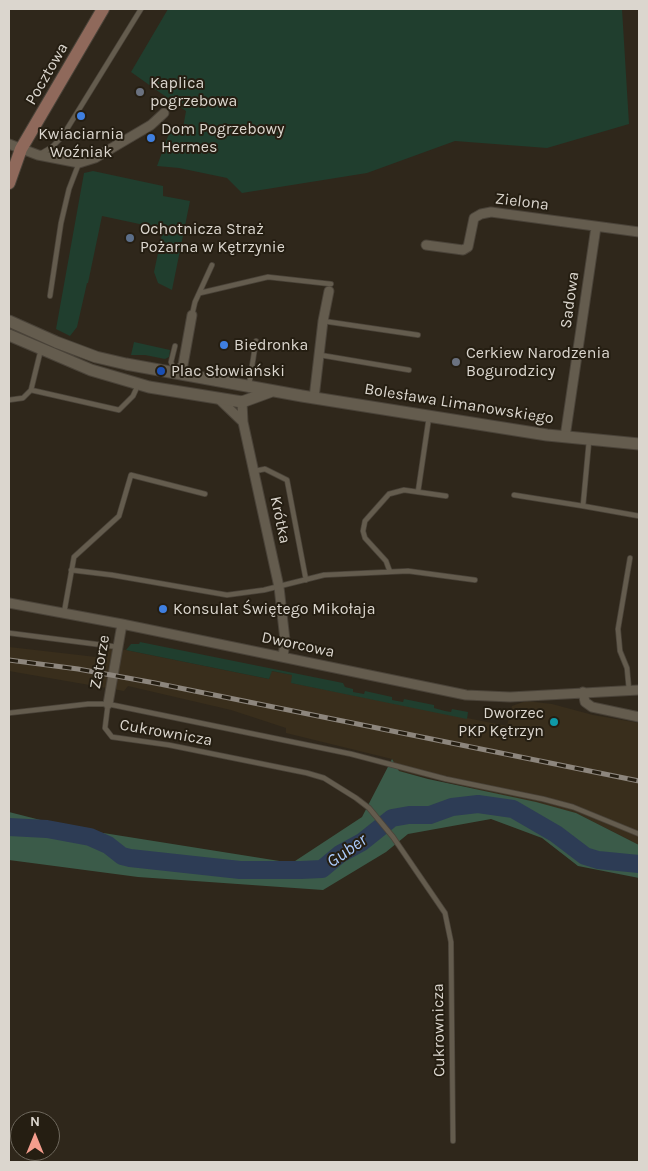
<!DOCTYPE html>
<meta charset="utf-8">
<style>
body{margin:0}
#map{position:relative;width:648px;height:1171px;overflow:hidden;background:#2f271b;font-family:Karla,sans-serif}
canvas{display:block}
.frame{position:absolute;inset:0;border:10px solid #dbd6ce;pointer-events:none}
.north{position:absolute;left:10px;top:1111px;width:50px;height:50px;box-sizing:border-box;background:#251e12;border:1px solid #6e685d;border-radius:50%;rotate:0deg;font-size:14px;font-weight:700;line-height:20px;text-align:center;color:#dbd6ce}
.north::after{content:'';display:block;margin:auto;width:18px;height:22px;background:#f49d8d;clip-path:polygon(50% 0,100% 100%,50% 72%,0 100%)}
</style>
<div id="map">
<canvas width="648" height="1171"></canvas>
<div class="frame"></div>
<div class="north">N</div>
</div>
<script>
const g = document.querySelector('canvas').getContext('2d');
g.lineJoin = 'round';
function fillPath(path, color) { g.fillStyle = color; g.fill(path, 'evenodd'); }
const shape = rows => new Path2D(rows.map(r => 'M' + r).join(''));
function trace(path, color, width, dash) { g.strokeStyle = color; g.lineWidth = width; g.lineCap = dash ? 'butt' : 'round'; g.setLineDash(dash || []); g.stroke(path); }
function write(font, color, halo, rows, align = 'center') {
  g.font = font + ' Karla,sans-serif'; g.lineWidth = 4; g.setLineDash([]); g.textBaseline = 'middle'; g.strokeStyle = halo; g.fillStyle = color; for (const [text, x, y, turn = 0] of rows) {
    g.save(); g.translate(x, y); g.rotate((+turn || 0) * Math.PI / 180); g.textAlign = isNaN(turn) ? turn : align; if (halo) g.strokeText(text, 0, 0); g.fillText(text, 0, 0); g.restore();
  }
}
fillPath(shape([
 [9,647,105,658,109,648,126,650,269,679,271,671,293,675,292,683,507,726,512,706,526,701,552,704,593,715,639,723,639,845,576,813,399,771,392,759,286,733,286,728,231,710,128,686,124,691,9,671]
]), '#392e1c');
fillPath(shape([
 [168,9,622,9,629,124,547,148,455,141,367,173,242,193,227,178,179,168,157,166,171,128,183,128,186,111,131,72],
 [93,171,163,186,163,196,190,201,172,290,158,283,154,272,163,229,102,216,88,283,87,283,77,327,70,336,56,329,84,173],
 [134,342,170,350,169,357,165,359,145,355,131,355],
 [140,642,343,683,345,687,353,689,353,692,364,694,365,691,392,697,392,700,403,702,404,699,434,705,434,708,445,711,451,712,452,709,468,712,467,719,291,683,292,675,272,671,269,679,126,650,131,644,139,644]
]), '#203e2e');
fillPath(shape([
 [392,759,399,771,428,779,536,802,576,813,639,845,639,878,578,866,542,838,491,819,408,834,386,852,323,890,138,877,9,860,9,812,72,828,292,863,362,817]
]), '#3b5b49');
trace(shape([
 [9,827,47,829,90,837,108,845,122,856,130,858,240,870,301,870,322,869,340,854,362,842,392,818,409,815,430,815,452,807,478,804,513,809,556,834,585,856,598,860,639,864]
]), '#2d3c55', 18);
const service = shape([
 [40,154,52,147,62,137,141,9],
 [200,293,268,277,331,284],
 [50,296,61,223,69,189,79,163],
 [192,315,195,302,212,265],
 [323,321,418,335],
 [175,346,171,362,175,372],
 [41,349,31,390,119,410,133,396,138,385],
 [320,355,409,370],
 [249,385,256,341],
 [9,400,23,398,31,390],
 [589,441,583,506,639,516],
 [255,471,265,469,287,480,306,580],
 [418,492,429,417],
 [514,495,583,506],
 [71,570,112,575,227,595,264,590,324,575,408,571,475,580],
 [390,572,386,561,365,538,363,531,365,521,389,494,404,490,446,496],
 [64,613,74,557,119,516,131,475,205,494],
 [9,633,118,647],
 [629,690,627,668,620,651,618,629,630,558],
 [108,704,105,728,112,737,169,745,307,773,324,778,356,798,369,808,393,837,445,913,451,942,453,1141],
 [9,713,88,704,108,704,351,754,446,779,543,799,573,807,639,834]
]);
const minor = shape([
 [9,144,38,155,79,163,95,158,151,125,164,113],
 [426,245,463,250,468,247,474,218,481,214,491,212,639,232],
 [176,373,183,365,192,315],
 [314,398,323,321,329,291],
 [219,399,243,422],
 [242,402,243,422,279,587,285,640,283,657],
 [565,437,596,227],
 [9,603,122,624,466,695,510,697,639,690],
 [583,692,585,702,592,707,639,717],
 [108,704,122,624]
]);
const tertiary = shape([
 [9,321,56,342,96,357,126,364,302,396,547,435,639,444],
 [9,335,91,370,149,387,242,402,272,391]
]);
const secondary = shape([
 [9,183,21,149,103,9]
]);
trace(service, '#4a4339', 6);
trace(minor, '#4a4339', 11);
trace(tertiary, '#4a4339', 13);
trace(secondary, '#4a4339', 14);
trace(service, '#645c4e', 4.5);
trace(minor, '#645c4e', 9);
trace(tertiary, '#645c4e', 11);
trace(secondary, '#8f695b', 12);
const rail = shape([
 [9,660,78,669,155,683,639,781]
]);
trace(rail, '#8d867d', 5);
trace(rail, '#251e12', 3, [9]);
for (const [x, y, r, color] of [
 [140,92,5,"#6b7280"],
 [81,116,5,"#3f7fe0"],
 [151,138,5,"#3f7fe0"],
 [130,238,5,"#5c6f8a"],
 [224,345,5,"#3f7fe0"],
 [456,362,5,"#6b7280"],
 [161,371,5,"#1a4fb4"],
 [163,609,5,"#3f7fe0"],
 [554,722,5,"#0f9aa8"]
]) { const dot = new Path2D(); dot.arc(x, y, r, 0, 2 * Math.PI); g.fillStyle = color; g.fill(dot); trace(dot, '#251e12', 2); }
write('16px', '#dbd6ce', '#251e12', [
 ["Pocztowa",47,74,-60],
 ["Zielona",522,202,7],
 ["Sadowa",570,300,-82],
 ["Bolesława Limanowskiego",459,404,9],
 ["Krótka",280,520,78],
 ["Dworcowa",298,645,12],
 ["Zatorze",100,662,-80],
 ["Cukrownicza",166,733,10],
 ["Cukrownicza",439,1030,-91]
]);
write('16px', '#dbd6ce', '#251e12', [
 ["Kaplica",150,83],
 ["pogrzebowa",150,101],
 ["Dom Pogrzebowy",161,129],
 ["Hermes",161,147],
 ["Kwiaciarnia",81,134,"center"],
 ["Woźniak",81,152,"center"],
 ["Ochotnicza Straż",140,229],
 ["Pożarna w Kętrzynie",140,247],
 ["Biedronka",234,345],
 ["Cerkiew Narodzenia",466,353],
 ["Bogurodzicy",466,371],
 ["Plac Słowiański",171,371],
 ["Konsulat Świętego Mikołaja",173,609],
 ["Dworzec",544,713,"right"],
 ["PKP Kętrzyn",544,731,"right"]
], 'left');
write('italic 18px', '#adccfe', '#251e12', [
 ["Guber",347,851,-35]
]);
</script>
